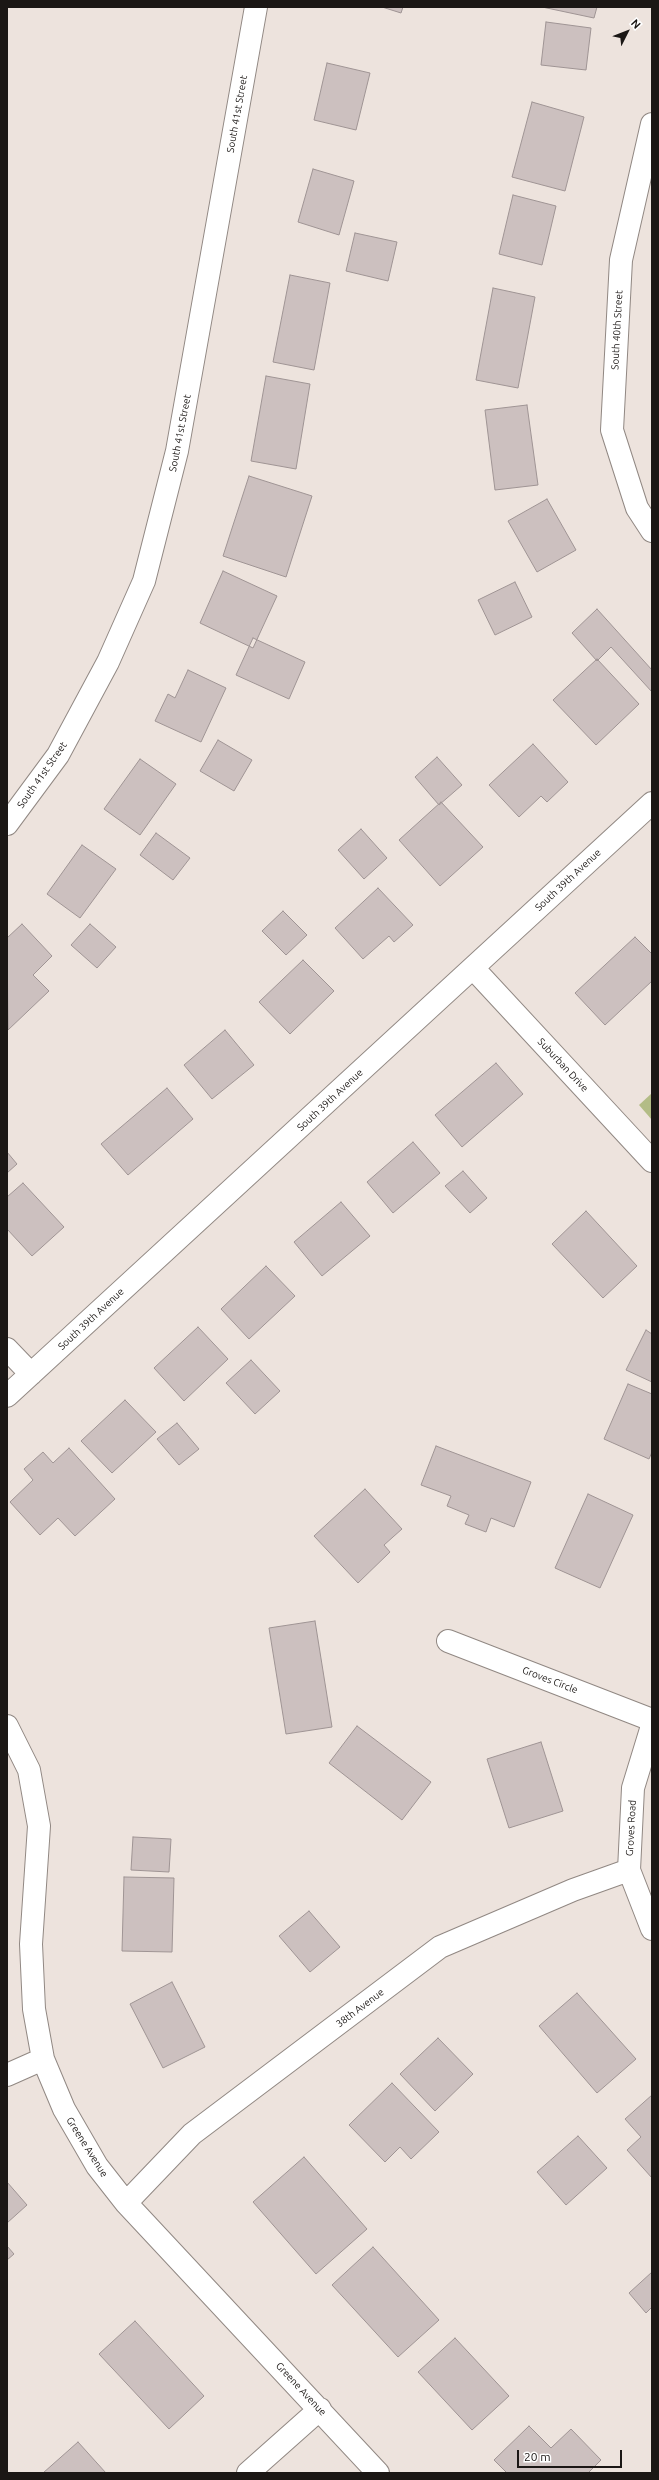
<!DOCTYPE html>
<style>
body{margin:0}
#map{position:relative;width:659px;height:2480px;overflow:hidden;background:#ede3dd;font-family:Ubuntu,sans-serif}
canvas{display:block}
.frame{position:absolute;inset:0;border:8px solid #1b1715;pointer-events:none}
.north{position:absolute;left:607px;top:12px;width:40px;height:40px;-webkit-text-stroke:3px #fff;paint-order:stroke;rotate:48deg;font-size:11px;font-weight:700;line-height:16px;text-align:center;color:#1b1715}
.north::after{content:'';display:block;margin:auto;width:14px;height:18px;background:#1b1715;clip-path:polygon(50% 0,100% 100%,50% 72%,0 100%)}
.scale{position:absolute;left:517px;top:2450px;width:105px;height:18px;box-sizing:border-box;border:2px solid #1b1715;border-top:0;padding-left:5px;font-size:12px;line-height:14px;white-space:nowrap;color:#1b1715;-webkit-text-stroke:3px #fff;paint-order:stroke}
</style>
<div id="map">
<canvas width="659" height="2480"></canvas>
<div class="frame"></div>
<div class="north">N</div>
<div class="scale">20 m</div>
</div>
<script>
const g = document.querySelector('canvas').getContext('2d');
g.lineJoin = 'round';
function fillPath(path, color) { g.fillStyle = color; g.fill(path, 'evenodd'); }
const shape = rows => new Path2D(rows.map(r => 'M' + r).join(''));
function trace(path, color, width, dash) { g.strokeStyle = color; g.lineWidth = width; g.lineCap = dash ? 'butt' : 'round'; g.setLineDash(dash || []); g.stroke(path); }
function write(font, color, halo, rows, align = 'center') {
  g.font = font + ' Ubuntu,sans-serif'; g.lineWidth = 3.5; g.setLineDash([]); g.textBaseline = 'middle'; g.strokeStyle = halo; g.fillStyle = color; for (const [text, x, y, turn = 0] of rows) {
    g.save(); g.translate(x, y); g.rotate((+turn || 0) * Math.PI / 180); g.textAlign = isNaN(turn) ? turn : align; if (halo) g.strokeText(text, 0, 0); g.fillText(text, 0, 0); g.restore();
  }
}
fillPath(shape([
 [652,1093,652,1120,639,1105]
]), '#b3bc86');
const building = shape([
 [382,7,403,7,401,13,382,7],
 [542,7,597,7,594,18,542,7],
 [546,22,591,28,586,70,541,65,546,22],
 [327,63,370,73,356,130,314,120,327,63],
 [532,102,584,117,565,191,512,177,532,102],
 [313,169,354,181,339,235,298,222,313,169],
 [513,195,556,206,542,265,499,254,513,195],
 [355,233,397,242,388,281,346,271,355,233],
 [290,275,330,283,314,370,273,362,290,275],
 [493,288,535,297,518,388,476,380,493,288],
 [266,376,310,384,296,469,251,461,266,376],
 [527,405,538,485,495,490,485,410,527,405],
 [249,476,312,496,286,577,223,556,249,476],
 [547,499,576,550,537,572,508,521,547,499],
 [223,571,277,596,253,648,200,623,223,571],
 [515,582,532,617,495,635,478,600,515,582],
 [597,609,652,670,652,692,611,647,597,661,572,633,597,609],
 [253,638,305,662,289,699,236,675,253,638],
 [597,659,639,704,596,745,553,700,597,659],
 [188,670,226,688,201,742,155,721,168,694,175,698,188,670],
 [218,740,252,760,234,791,200,771,218,740],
 [533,744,568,782,547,802,541,796,519,817,489,785,533,744],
 [437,757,462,785,439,805,415,777,437,757],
 [140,759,176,784,140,835,104,809,140,759],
 [441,802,483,847,440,886,399,840,441,802],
 [361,829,387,858,364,879,338,850,361,829],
 [156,833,190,858,173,880,140,855,156,833],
 [82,845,116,869,80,918,47,894,82,845],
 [378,888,413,925,394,942,389,936,363,959,335,928,378,888],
 [283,911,307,935,286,955,262,931,283,911],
 [22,924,52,956,33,975,49,991,8,1030,7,938,22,924],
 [90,924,116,947,97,968,71,945,90,924],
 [635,937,652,954,652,981,605,1025,575,993,635,937],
 [303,960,334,991,290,1034,259,1002,303,960],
 [225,1030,254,1065,212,1099,184,1065,225,1030],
 [496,1063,523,1094,462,1147,435,1115,496,1063],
 [167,1088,193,1119,128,1175,101,1144,167,1088],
 [413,1142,440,1173,393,1213,367,1182,413,1142],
 [7,1152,17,1164,7,1173,7,1152],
 [463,1171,487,1198,470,1213,445,1186,463,1171],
 [23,1183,64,1227,32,1256,7,1229,7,1197,23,1183],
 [341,1202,370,1236,322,1276,294,1242,341,1202],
 [586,1211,637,1266,603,1298,552,1244,586,1211],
 [266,1266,295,1296,249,1339,221,1309,266,1266],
 [198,1327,228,1359,184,1401,154,1368,198,1327],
 [646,1330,652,1334,652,1382,626,1370,646,1330],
 [251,1360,280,1391,255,1414,226,1383,251,1360],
 [628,1384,652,1394,652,1452,649,1459,604,1439,628,1384],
 [125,1400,156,1432,112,1473,81,1441,125,1400],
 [177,1423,199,1449,179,1465,157,1439,177,1423],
 [436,1446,531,1482,514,1527,491,1518,486,1532,465,1524,469,1515,447,1506,451,1496,421,1485,436,1446],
 [69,1448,115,1499,75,1536,58,1518,40,1535,10,1502,33,1480,24,1469,43,1452,53,1463,69,1448],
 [365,1489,402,1529,384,1545,390,1552,358,1583,314,1536,365,1489],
 [588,1494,633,1515,600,1588,555,1568,588,1494],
 [315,1621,332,1727,286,1734,269,1628,315,1621],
 [357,1726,431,1782,402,1820,329,1763,357,1726],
 [541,1742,563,1811,509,1828,487,1759,541,1742],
 [133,1837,171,1839,169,1872,131,1870,133,1837],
 [124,1877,174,1878,172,1952,122,1951,124,1877],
 [309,1911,340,1947,310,1972,279,1936,309,1911],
 [172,1982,205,2047,163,2068,130,2004,172,1982],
 [577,1993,636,2059,597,2093,539,2026,577,1993],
 [438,2038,473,2074,435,2111,400,2074,438,2038],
 [392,2083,439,2132,411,2159,400,2147,385,2162,349,2125,392,2083],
 [652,2095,652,2178,627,2150,641,2137,625,2119,652,2095],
 [578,2136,607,2168,566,2205,537,2172,578,2136],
 [304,2157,367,2229,316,2274,253,2202,304,2157],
 [7,2182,27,2205,7,2223,7,2182],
 [7,2246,14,2254,7,2260,7,2246],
 [373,2247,439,2320,398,2357,332,2285,373,2247],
 [652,2272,652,2307,646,2313,629,2293,652,2272],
 [135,2321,204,2396,169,2429,99,2354,135,2321],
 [455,2338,509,2396,472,2430,418,2372,455,2338],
 [529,2426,551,2448,571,2429,601,2460,588,2473,507,2473,494,2460,529,2426],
 [78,2442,106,2473,43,2473,78,2442]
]);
fillPath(building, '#ccc0bf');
trace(building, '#9f9494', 1);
const minor = shape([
 [652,124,621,260,612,430,637,508,652,531],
 [7,824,58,755,108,662,144,581,177,451,256,7],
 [473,968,652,1161],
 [7,1349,31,1374],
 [7,1396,652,803],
 [448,1641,652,1720],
 [7,1726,29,1770,39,1826,31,1944,34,2009,43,2059,64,2109,97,2166,126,2203,378,2473],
 [652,1726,633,1788,629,1870,652,1929],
 [7,2075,43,2059],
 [126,2203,192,2134,440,1947,573,1890,629,1870],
 [248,2473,320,2409]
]);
trace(minor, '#918883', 24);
trace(minor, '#fff', 22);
write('10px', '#1b1715', '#fff', [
 ["South 41st Street",237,114,-80],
 ["South 40th Street",617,330,-87],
 ["South 41st Street",180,433,-79],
 ["South 41st Street",42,775,-55],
 ["South 39th Avenue",568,880,-43],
 ["Suburban Drive",563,1065,47],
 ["South 39th Avenue",330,1100,-43],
 ["South 39th Avenue",91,1319,-43],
 ["Groves Circle",550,1680,21],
 ["Groves Road",631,1828,-87],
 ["38th Avenue",360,2008,-37],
 ["Greene Avenue",87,2147,58],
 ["Greene Avenue",301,2389,47]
]);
</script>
